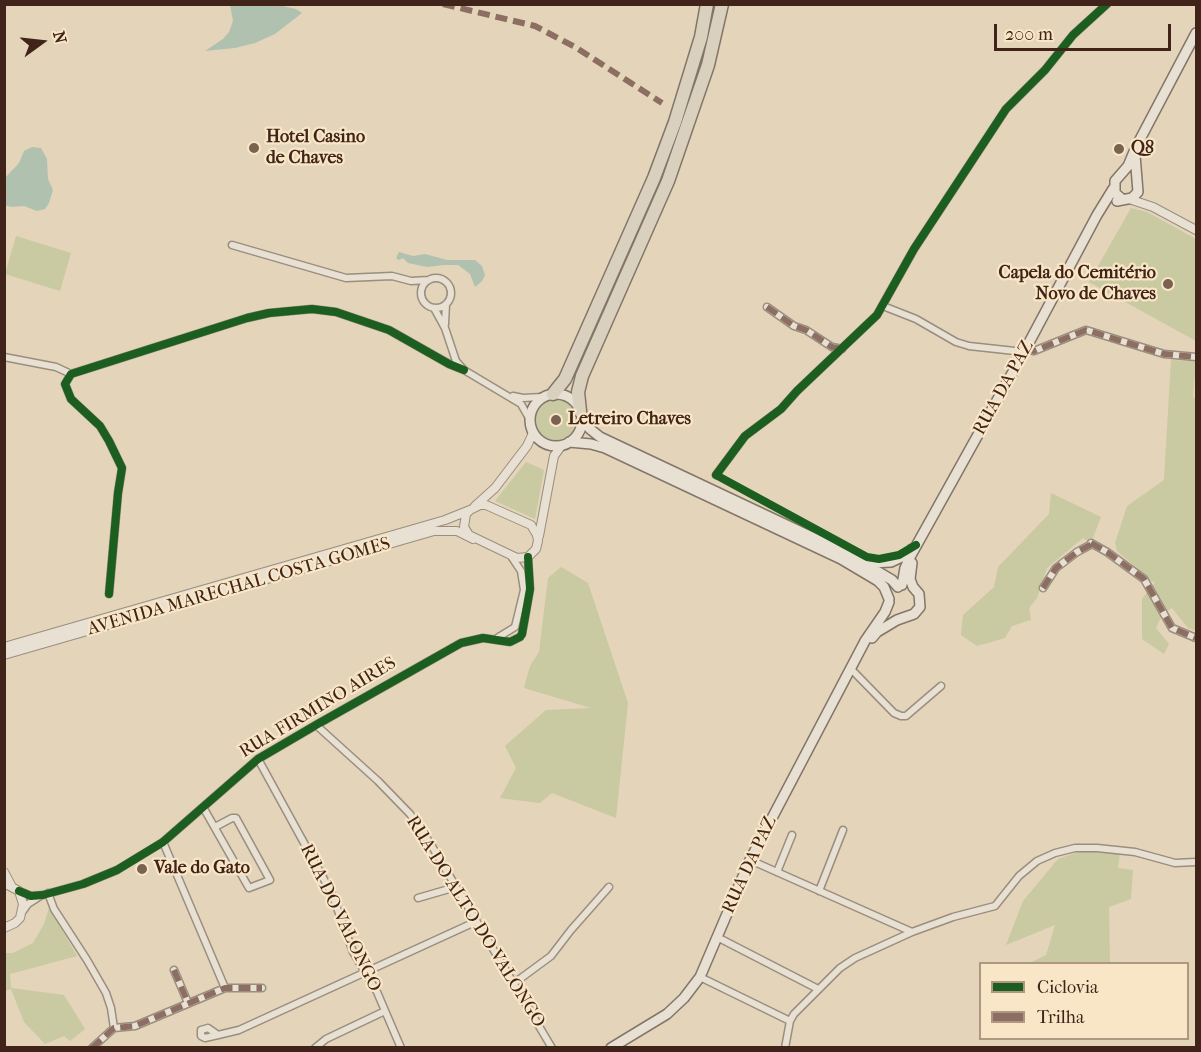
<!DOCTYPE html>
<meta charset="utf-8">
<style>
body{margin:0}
#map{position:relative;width:1201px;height:1052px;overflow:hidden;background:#e3d4ba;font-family:"IM FELL French Canon",serif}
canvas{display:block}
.frame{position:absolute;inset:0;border:6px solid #412419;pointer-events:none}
.legend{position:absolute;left:979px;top:962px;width:210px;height:78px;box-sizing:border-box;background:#f8e6c7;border:2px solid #af9881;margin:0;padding:8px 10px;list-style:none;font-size:18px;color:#412419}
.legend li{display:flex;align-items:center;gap:12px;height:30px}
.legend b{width:30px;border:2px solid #af9881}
.north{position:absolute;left:12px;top:12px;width:60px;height:60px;-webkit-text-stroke:4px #f8e6c7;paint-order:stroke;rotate:75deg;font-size:16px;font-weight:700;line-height:24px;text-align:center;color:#412419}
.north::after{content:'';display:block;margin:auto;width:21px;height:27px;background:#412419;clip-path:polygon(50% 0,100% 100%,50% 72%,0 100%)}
.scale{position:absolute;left:994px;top:24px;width:177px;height:27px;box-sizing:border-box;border:3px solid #412419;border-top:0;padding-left:8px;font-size:18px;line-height:21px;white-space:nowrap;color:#412419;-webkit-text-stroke:4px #f8e6c7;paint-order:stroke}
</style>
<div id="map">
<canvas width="1201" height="1052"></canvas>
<div class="frame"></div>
<ul class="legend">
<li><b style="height:8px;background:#1b5e20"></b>Ciclovia</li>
<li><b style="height:8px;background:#8d6e63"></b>Trilha</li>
</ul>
<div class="north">N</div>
<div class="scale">200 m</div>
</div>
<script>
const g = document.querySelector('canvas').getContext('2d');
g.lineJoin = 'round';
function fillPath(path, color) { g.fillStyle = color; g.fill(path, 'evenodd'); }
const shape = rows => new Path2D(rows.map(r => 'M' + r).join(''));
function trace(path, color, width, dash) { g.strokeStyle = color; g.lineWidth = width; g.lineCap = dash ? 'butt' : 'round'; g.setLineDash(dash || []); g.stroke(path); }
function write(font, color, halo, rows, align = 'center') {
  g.font = font + ' "IM FELL French Canon",serif'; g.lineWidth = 4.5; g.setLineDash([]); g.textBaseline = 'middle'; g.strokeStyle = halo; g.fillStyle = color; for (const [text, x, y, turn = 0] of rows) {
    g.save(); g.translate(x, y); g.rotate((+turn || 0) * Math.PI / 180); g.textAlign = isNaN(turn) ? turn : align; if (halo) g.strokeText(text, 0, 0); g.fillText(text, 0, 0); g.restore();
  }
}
fillPath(shape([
 [1131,208,1147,212,1196,239,1196,341,1089,282],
 [16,236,71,253,60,291,5,274],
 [1171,360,1196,361,1193,397,1196,398,1196,631,1188,628,1172,608,1162,615,1156,628,1169,644,1164,654,1142,639,1142,599,1155,582,1141,580,1138,569,1117,551,1115,543,1127,506,1164,480],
 '535 420a21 21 0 1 1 42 0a21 21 0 1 1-42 0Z',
 [526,462,544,470,535,519,495,501],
 [1051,493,1101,517,1091,543,1083,538,1047,568,1037,598,1029,608,1031,620,1012,626,1005,638,977,646,961,635,963,615,994,587,998,567,1049,514],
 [561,567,588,583,628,703,616,818,552,793,540,803,500,798,516,768,505,746,546,710,591,708,524,688,530,666,539,652,548,578],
 [1095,846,1120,853,1118,868,1133,870,1131,899,1109,907,1110,963,1030,963,1046,955,1055,925,1006,945,1023,901,1058,859],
 [49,908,77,956,10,974,11,988,64,995,85,1029,70,1041,64,1036,45,1044,24,1022,11,989,5,991,4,953,13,953,33,943,44,924]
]), '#c9c9a2');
fillPath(shape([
 [230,5,278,5,296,9,302,13,275,34,255,43,235,48,205,51,223,39,229,32,233,21],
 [32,147,41,148,47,159,48,179,53,190,49,203,45,209,37,211,24,206,11,207,5,205,5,178,19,163,24,151],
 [399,252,413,256,425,254,447,260,475,260,482,266,485,275,482,281,475,287,470,274,458,265,444,265,427,267,408,263,403,258,399,260,396,258]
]), '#b1c1b0');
const minor = shape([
 [232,245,346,278,392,276,411,281,429,280],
 '421 293a15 15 0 1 1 30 0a15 15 0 1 1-30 0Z',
 [883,306,916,319,956,342,969,346,1024,352],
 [767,307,794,326,806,330,832,347,842,349],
 [434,308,445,328,456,361,464,370,521,404,529,418],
 [445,324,446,304],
 [1025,349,1034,351,1086,330,1164,354,1196,357],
 [4,357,56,367,71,374],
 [513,396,523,398,542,397],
 [716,475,745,436,781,409,797,391,877,315,914,249,1006,109,1045,70,1073,35,1107,4],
 [1091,543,1107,552,1144,579,1172,628,1196,638],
 [1043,588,1056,568,1077,552,1092,544],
 [109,594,118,493,122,468,109,441,100,426,71,399,65,384,71,374,247,318,269,313,312,309,336,312,389,330,449,364,464,370],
 [497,638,515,627,524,590,521,571,511,556],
 [851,669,894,713,901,716,906,716,941,686],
 [316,725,378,781,410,814,430,843,552,1048],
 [258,759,332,894,353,952,377,992,401,1048],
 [203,807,249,888,270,880,236,818,232,818,215,827],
 [163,842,225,988],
 [750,860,912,932],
 [777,872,792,835],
 [19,891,31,896,43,895,83,884,117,870,163,842,258,759,316,725,461,643,483,638,510,642,520,637,522,634,530,589,528,557],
 [819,891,843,830],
 [48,893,54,909,87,960,106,993,111,1008,114,1028],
 [418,898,456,887],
 [23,911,28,904,42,895],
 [717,937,818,989],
 [174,970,188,1003],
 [700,977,790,1021],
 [513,984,551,956,571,930,609,887],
 [114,1028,135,1026,225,988,262,988],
 [208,1028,218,1035,205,1038,201,1036,201,1030,208,1028],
 [218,1035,239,1030,475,922],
 [92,1048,114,1028],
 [315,1048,326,1039,385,1011],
 [785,1048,790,1021,794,1014,840,968,855,958,912,932,953,917,995,906,1019,876,1037,861,1055,853,1075,848,1097,848,1135,852,1175,863,1196,862]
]);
const tertiary = shape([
 [1129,199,1153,207,1196,230],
 [480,505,486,505,531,525,537,535,538,541,536,549,528,557,517,558,469,535,464,527,466,514,470,510,480,505],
 [475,506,495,488,527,446,533,433],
 [539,536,554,456,562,445],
 [4,647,445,520,470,510],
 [4,655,434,531,457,531,473,539],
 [4,872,11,885],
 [4,883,19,891,23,904,20,918,15,923,4,928]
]);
const secondary = shape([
 [1122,199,1115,193,1115,181,1128,166,1136,147,1196,33],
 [1117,201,1132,198,1138,192,1135,155],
 '530 420a26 26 0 1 1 52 0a26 26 0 1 1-52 0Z',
 [582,420,590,429,600,437,846,553,892,580,898,587],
 [569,442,591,444,605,448,841,559,878,581,884,587,889,599],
 [865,561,871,563,891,562,906,555,912,549],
 [902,585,905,568,910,557,1024,352,1097,215,1113,189],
 [872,638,877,632,897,620,914,614,920,607,919,594,913,587,910,579,912,563],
 [611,1048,667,1014,684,998,700,977,750,860,865,641,885,612,889,602]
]);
const motorway = shape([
 [553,394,565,379,654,178,675,122,701,37,707,4],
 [580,411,578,392,582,376,668,181,708,65,722,4]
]);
trace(minor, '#9a8e7e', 9);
trace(tertiary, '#9a8e7e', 10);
trace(secondary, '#837669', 12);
trace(motorway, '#837669', 15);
trace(minor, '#e7e0d3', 6);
trace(tertiary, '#e7e0d3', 8);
trace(secondary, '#e7e0d3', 9);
trace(motorway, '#dad0be', 12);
trace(shape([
 [443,4,535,26,575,47,662,103],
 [767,307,794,326,806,330,832,347,842,349],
 [1025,349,1034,351,1086,330,1164,354,1196,357],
 [1091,543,1107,552,1144,579,1172,628,1196,638],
 [1043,588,1056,568,1077,552,1092,544],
 [174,970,188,1003],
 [92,1048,114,1028,135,1026,225,988,262,988]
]), '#8d6e63', 6, [12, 6]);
trace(shape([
 [916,545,899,555,879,559,867,557,716,475,745,436,781,409,797,391,877,315,914,249,1006,109,1045,70,1073,35,1107,4],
 [109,594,118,493,122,468,109,441,100,426,71,399,65,384,71,374,247,318,269,313,312,309,336,312,389,330,449,364,464,370],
 [19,891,31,896,43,895,83,884,117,870,163,842,258,759,316,725,461,643,483,638,510,642,520,637,522,634,530,589,528,557]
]), '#1b5e20', 8);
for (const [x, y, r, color] of [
 [254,148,6,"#7a6251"],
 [1119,149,6,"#7a6251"],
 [1168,284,6,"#7a6251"],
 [556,420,6,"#7a6251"],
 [142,869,6,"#7a6251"]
]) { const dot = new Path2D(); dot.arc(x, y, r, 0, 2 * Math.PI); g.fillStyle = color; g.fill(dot); trace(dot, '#f8e6c7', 2); }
write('bold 18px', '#412419', '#f8e6c7', [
 ["Hotel Casino",266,138],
 ["de Chaves",266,159],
 ["Q8",1131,149],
 ["Capela do Cemitério",1156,274,"right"],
 ["Novo de Chaves",1156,295,"right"],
 ["Letreiro Chaves",568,420],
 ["Vale do Gato",154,869]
], 'left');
write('18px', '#412419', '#f8e6c7', [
 ["RUA DA PAZ",1004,388,-61],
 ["AVENIDA MARECHAL COSTA GOMES",239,587,-16],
 ["RUA FIRMINO AIRES",318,708,-31],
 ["RUA DA PAZ",750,865,-65],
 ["RUA DO VALONGO",340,918,64],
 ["RUA DO ALTO DO VALONGO",475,922,58]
]);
</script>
